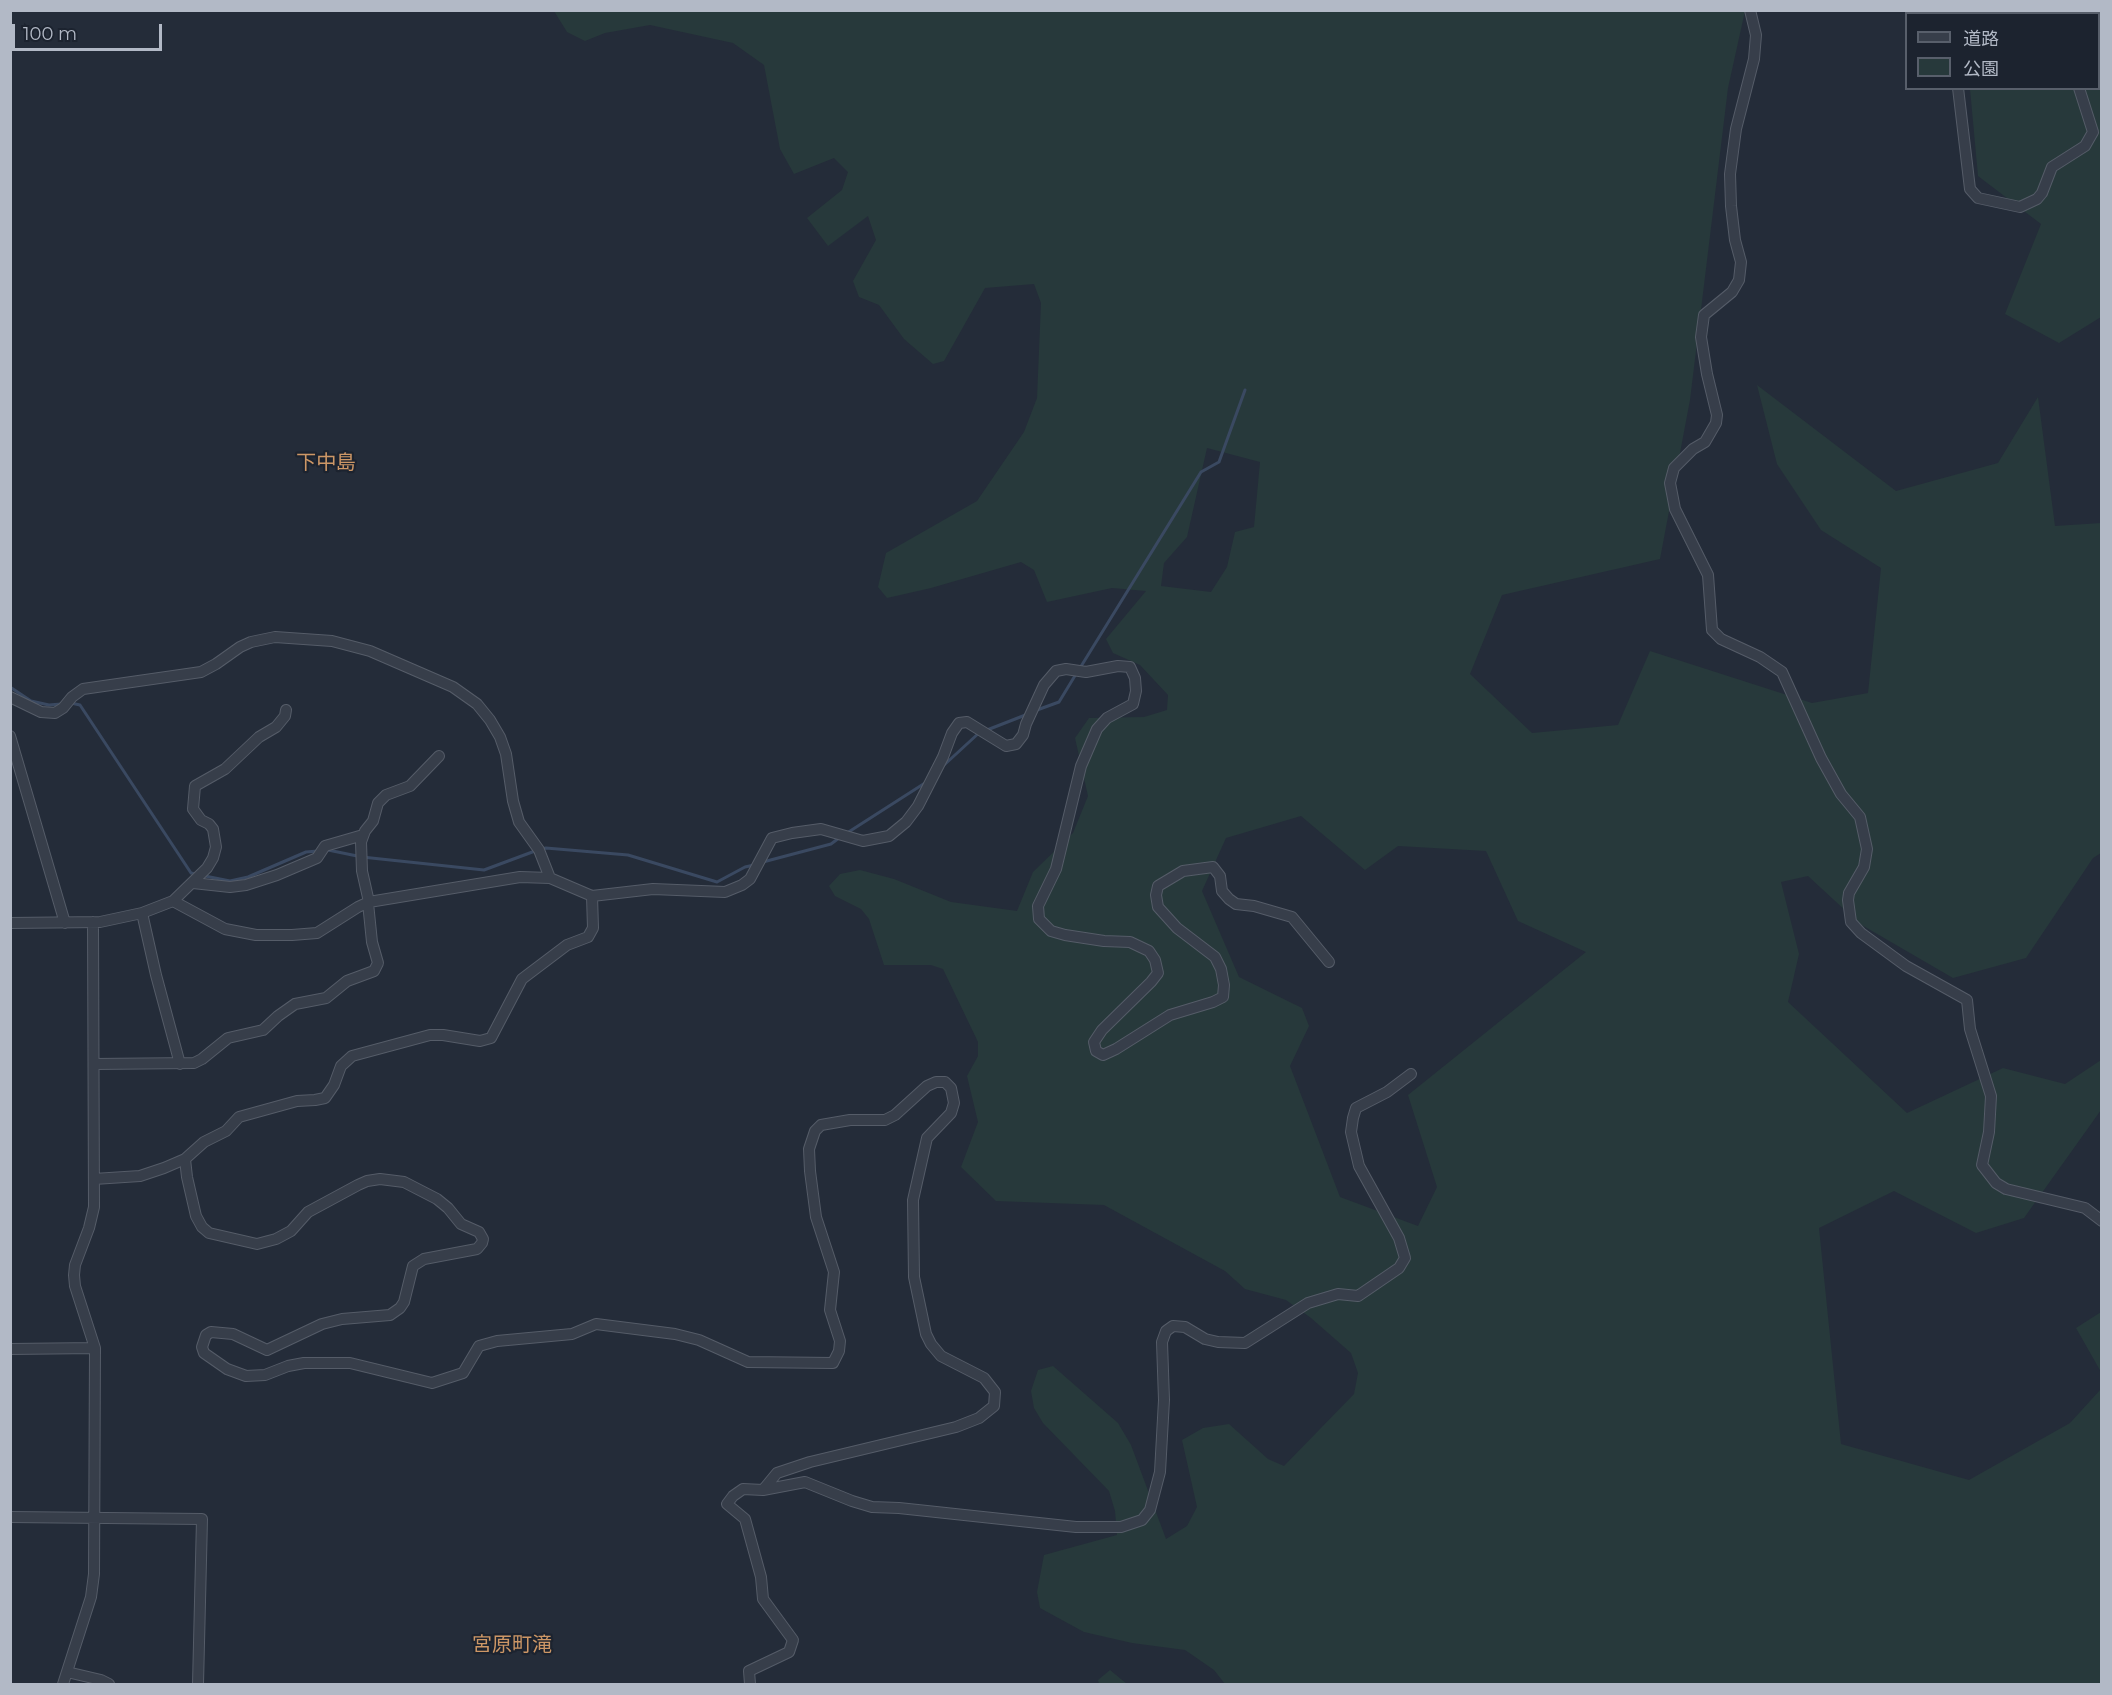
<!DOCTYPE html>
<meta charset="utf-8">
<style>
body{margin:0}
#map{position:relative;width:2112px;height:1695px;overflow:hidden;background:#242c39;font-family:Montserrat,"Noto Sans JP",sans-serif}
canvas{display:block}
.frame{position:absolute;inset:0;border:12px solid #b2b9c6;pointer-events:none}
.legend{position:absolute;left:1905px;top:12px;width:195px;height:78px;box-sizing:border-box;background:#1c232f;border:2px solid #585f6b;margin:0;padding:8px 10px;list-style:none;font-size:18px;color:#b2b9c6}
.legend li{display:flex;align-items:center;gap:12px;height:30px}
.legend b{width:30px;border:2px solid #585f6b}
.scale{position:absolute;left:12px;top:24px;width:150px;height:27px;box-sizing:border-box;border:3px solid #b2b9c6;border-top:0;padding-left:8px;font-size:18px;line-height:21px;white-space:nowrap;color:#b2b9c6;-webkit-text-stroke:4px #1c232f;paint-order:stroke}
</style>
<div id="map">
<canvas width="2112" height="1695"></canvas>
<div class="frame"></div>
<ul class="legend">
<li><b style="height:8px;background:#373e4a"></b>道路</li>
<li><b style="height:16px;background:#27393b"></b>公園</li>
</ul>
<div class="scale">100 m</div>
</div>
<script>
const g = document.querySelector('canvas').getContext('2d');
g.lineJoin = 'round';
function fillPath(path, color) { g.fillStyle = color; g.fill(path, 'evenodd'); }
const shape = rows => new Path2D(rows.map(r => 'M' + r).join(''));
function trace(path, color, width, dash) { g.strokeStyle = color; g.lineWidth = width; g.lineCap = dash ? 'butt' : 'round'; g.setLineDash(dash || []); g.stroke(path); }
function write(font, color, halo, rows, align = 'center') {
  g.font = font + ' Montserrat,"Noto Sans JP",sans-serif'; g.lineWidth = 4.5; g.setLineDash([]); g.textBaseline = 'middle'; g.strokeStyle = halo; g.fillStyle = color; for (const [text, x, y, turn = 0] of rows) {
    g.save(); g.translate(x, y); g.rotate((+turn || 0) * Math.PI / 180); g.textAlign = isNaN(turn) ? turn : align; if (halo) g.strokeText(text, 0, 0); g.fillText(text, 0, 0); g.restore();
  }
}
fillPath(shape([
 [554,11,1745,11,1728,88,1690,400,1660,559,1502,595,1470,674,1532,733,1618,725,1650,651,1812,703,1868,693,1881,568,1821,530,1777,464,1757,385,1896,491,1998,463,2038,397,2055,526,2101,523,2101,853,2093,858,2026,958,1953,978,1860,924,1808,876,1781,882,1799,954,1788,1002,1907,1113,2003,1068,2065,1084,2101,1060,2101,1110,2024,1218,1976,1233,1894,1191,1819,1228,1841,1444,1969,1480,2070,1423,2101,1389,2101,1684,1225,1684,1214,1670,1185,1650,1132,1643,1084,1632,1040,1608,1037,1592,1044,1555,1117,1535,1115,1511,1109,1491,1043,1423,1034,1408,1031,1391,1038,1370,1053,1366,1118,1423,1131,1445,1166,1539,1187,1526,1197,1507,1182,1440,1203,1428,1229,1424,1268,1459,1284,1466,1354,1394,1358,1373,1351,1353,1311,1318,1286,1300,1245,1289,1225,1271,1104,1205,996,1201,961,1167,978,1122,967,1076,978,1056,978,1042,943,969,931,965,884,965,869,919,861,909,835,896,829,886,840,874,860,870,894,879,951,902,1017,911,1033,872,1073,833,1088,796,1075,738,1089,718,1144,717,1167,710,1168,695,1140,665,1113,653,1106,639,1146,591,1112,588,1047,602,1034,570,1021,562,931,588,887,598,878,587,886,553,977,501,1024,432,1037,398,1041,303,1034,284,985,288,944,361,933,364,904,339,879,305,859,297,853,281,876,240,868,216,828,246,807,218,842,190,848,172,834,158,794,174,780,149,764,65,733,43,650,25,605,33,585,41,567,32],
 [1207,448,1260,462,1254,527,1235,532,1227,567,1211,592,1161,586,1164,563,1187,537],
 [1301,816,1365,870,1398,846,1486,851,1518,921,1586,952,1408,1095,1437,1187,1418,1226,1340,1197,1290,1066,1309,1026,1302,1008,1239,977,1202,891,1226,838],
 [1954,11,2101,11,2101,317,2059,343,2005,314,2041,224,1978,176,1970,89,2098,88,2098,14,1956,14],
 [2101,1312,2101,1372,2076,1328],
 [1110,1670,1127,1684,1099,1684,1098,1680]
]), '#27393b');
trace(shape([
 [1080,668,1201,472,1219,462,1245,390],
 [10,687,31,701,49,705,61,704],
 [71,703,80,705,191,873,195,874],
 [1037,710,1059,702,1076,674],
 [987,730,1028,714],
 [943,766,980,732],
 [847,833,925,783],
 [541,849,546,848,628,855,717,882,745,867,754,865],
 [328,850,362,857,484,870,535,851],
 [763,862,831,844,839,838],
 [205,876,230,881,248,877,306,852,318,851]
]), '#3a4961', 3);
const street = shape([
 [1750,10,1756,35,1754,59,1736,129,1730,174,1731,206,1735,240,1741,262,1739,280,1732,292,1704,315,1701,337,1707,374,1717,415,1716,423,1705,442,1693,449,1674,468,1670,483,1675,509,1708,575,1712,630,1721,639,1760,657,1782,672,1821,758,1841,794,1860,817,1867,849,1864,867,1849,893,1848,900,1851,922,1861,933,1906,966,1967,1000,1970,1029,1991,1096,1989,1132,1982,1165,1996,1183,2006,1189,2085,1208,2102,1221],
 [1921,10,1924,14],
 [2098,14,2102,13],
 [1958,88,1970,189,1978,198,2020,207,2037,199,2042,193,2052,167,2085,146,2093,132,2079,88],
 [10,697,41,712,55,713,63,708,72,697,83,689,201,672,216,664,240,647,251,642,275,637,332,641,370,651,453,687,477,704,490,720,500,737,506,754,513,801,519,822,539,850,550,878],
 [10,736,65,923],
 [193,883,230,887,246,885,277,875,317,858,325,846,363,835],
 [173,901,225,929,256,935,292,935,317,933,358,907,369,902,520,877,550,878,592,896,653,889,725,892,742,885,750,879,772,838,792,833,821,829,863,841,889,836,906,822,918,806,943,757,952,733,959,723,967,722,1006,746,1016,744,1023,735,1026,724,1044,685,1056,671,1066,669,1086,672,1118,666,1130,667,1135,678,1136,691,1133,704,1107,718,1097,729,1081,766,1056,869,1038,906,1039,919,1051,931,1065,935,1104,941,1130,942,1149,951,1155,960,1158,973,1151,982,1102,1030,1094,1042,1096,1051,1103,1055,1116,1049,1170,1015,1213,1002,1223,997,1224,985,1221,969,1215,957,1177,928,1158,907,1156,895,1158,886,1183,871,1213,867,1220,876,1222,891,1229,899,1236,904,1254,906,1292,917,1329,962],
 [369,902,362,871,361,842,365,831,373,821,378,803,386,795,410,786,439,756],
 [142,913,156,975,180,1064],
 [10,923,100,922,142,913,173,901,207,868,213,858,216,847,213,829,209,824,201,820,193,809,195,786,225,769,259,737,276,727,285,716,286,710],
 [94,1064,194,1063,202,1059,228,1038,263,1030,278,1016,295,1004,326,998,347,981,374,971,378,963,372,942,368,903],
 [185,1159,187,1177,196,1216,202,1227,209,1233,257,1244,276,1239,291,1231,308,1212,358,1185,367,1181,380,1179,404,1182,437,1199,448,1208,461,1224,479,1232,483,1239,482,1243,477,1249,424,1259,413,1266,404,1302,400,1308,390,1315,342,1319,322,1324,267,1350,233,1334,211,1332,206,1335,202,1347,204,1353,227,1369,246,1376,265,1375,288,1366,304,1363,350,1363,432,1383,463,1373,479,1346,497,1341,572,1334,596,1324,675,1334,699,1340,748,1362,833,1363,839,1351,840,1341,830,1310,834,1272,816,1217,810,1171,809,1149,815,1131,821,1125,850,1120,885,1120,895,1115,927,1086,936,1082,945,1082,951,1088,954,1103,951,1113,927,1138,913,1200,914,1277,926,1334,931,1344,941,1356,984,1378,995,1392,994,1406,979,1418,956,1427,810,1462,777,1473,763,1490],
 [94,1179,140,1176,164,1168,185,1159,204,1142,226,1131,239,1117,297,1101,315,1100,325,1098,334,1085,341,1066,352,1056,430,1035,443,1035,480,1041,491,1038,522,979,567,945,588,937,593,928,592,896],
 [10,1349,95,1348],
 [10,1517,202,1519,198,1684],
 [67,1672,101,1680,109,1684],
 [63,1684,91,1597,94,1574,95,1348,75,1286,74,1275,75,1265,89,1228,94,1207,93,922],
 [750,1684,749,1671,789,1652,793,1640,763,1599,761,1577,745,1519,727,1504,733,1496,743,1489,763,1490,805,1482,852,1501,872,1507,899,1508,1076,1527,1121,1527,1142,1520,1150,1510,1160,1472,1164,1400,1162,1342,1166,1331,1173,1326,1185,1327,1205,1339,1218,1342,1245,1343,1308,1303,1338,1294,1358,1296,1399,1268,1405,1258,1399,1238,1359,1166,1351,1132,1353,1118,1356,1108,1387,1092,1411,1074]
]);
trace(street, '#555c68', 12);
trace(street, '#373e4a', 10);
write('20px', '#cd9766', '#1c232f', [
 ["下中島",326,463],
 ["宮原町滝",512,1645]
]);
</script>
